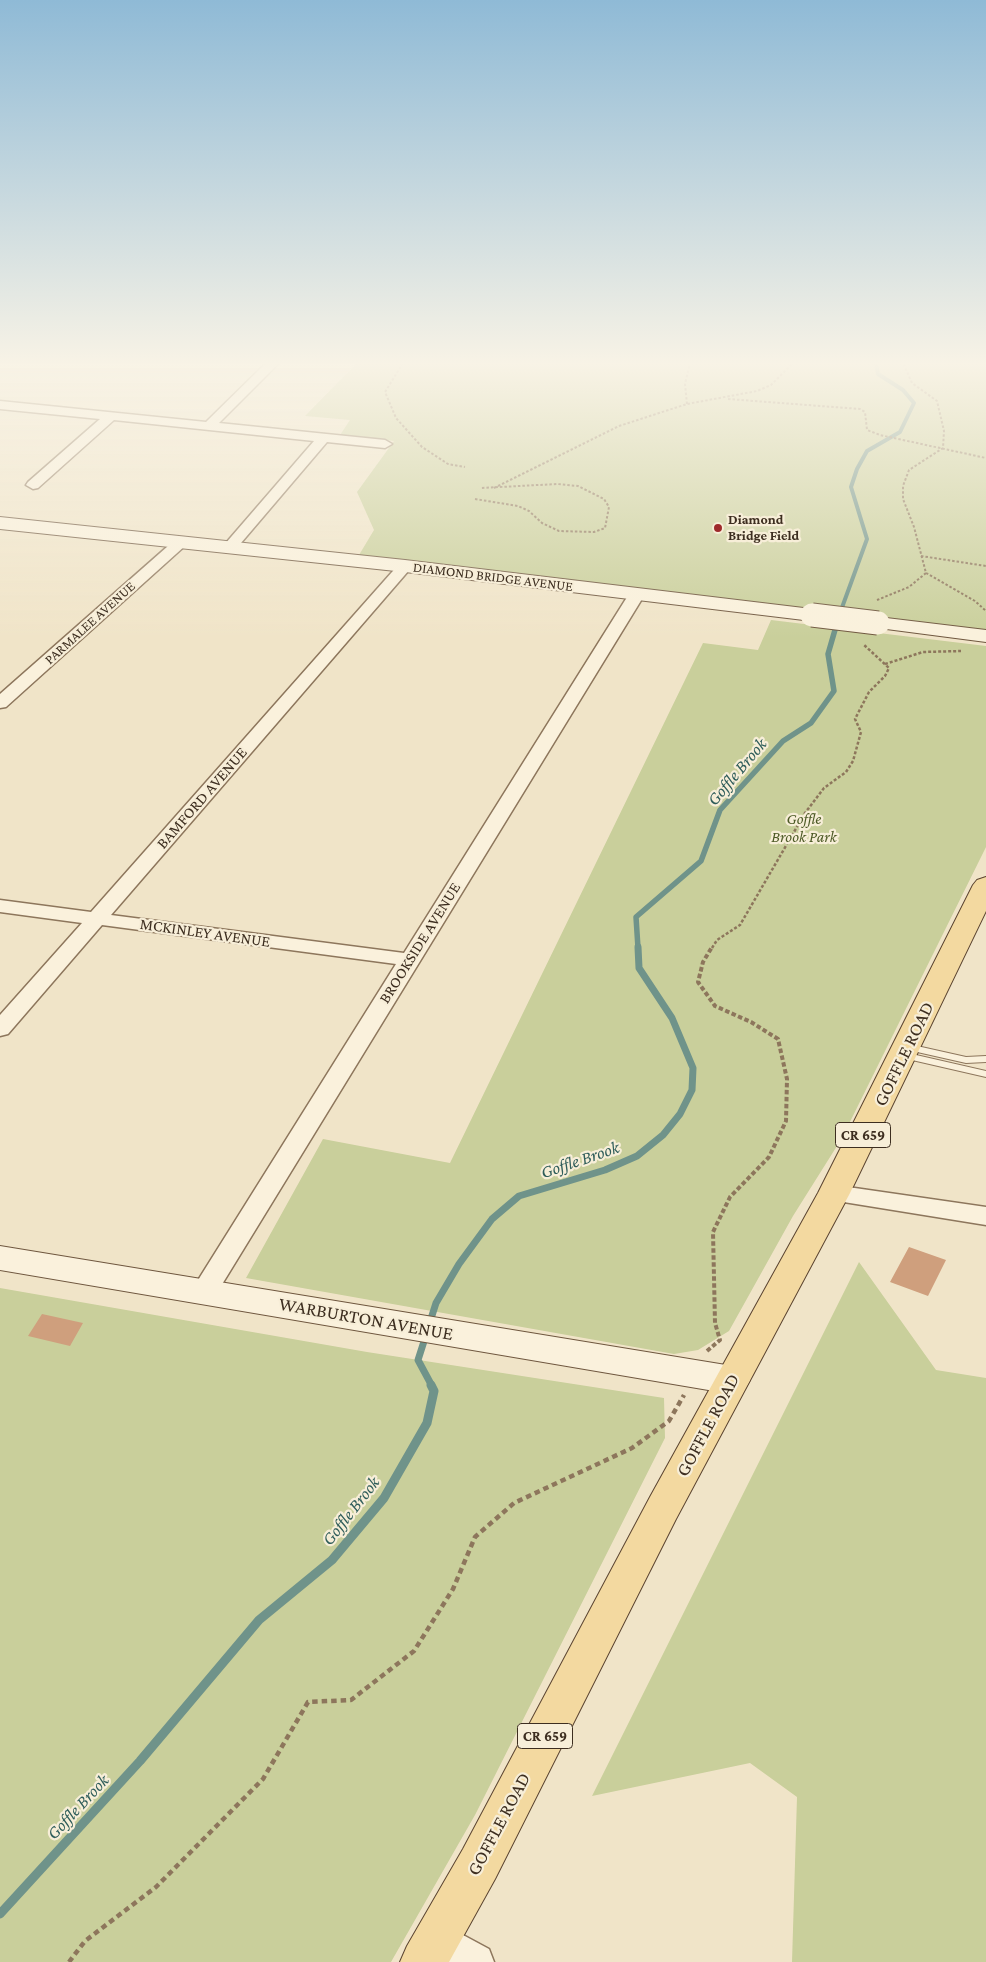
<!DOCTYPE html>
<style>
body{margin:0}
canvas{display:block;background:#f0e4c8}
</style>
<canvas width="986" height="1962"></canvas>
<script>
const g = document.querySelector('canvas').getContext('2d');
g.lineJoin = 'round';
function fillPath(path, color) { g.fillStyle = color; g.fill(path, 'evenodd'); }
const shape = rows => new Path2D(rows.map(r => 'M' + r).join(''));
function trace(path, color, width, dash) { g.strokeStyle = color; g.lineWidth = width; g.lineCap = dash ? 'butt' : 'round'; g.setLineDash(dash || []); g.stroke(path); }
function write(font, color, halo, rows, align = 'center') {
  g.font = font + ' "Crimson Pro",serif'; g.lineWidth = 4.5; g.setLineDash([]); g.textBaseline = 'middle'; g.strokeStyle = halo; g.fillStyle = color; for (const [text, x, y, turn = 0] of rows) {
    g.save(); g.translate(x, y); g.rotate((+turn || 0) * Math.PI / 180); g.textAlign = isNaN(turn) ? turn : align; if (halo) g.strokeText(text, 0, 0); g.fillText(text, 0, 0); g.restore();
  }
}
fillPath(shape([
 [357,363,986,363,986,630,359,555,374,530,357,492,394,441,340,435,350,420,305,416],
 [771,620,986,646,986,847,842,1138,793,1216,729,1331,698,1350,674,1354,246,1278,323,1139,450,1163,703,643,758,650],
 [859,1262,936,1370,986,1378,986,1962,792,1962,797,1797,750,1763,592,1796],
 [0,1288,367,1352,664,1398,665,1438,475,1815,391,1962,0,1962]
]), '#c9cf9b');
trace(shape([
 [840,613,867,539,851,487,857,469,867,451,900,432,914,403,903,390,878,374,876,363]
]), '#6f938a', 4);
trace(shape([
 [638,948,636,917,701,861,720,810,783,741,811,723,834,691,828,654,837,623]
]), '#6f938a', 5.5);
trace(shape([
 [429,1325,436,1303,459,1264,492,1219,519,1196,605,1170,637,1156,663,1135,680,1114,692,1090,693,1068,672,1018,639,968,638,947],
 [426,1335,418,1360,432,1386]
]), '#6f938a', 7);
trace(shape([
 [0,1914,140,1761,259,1620,332,1560,384,1498,427,1423,434,1391,431,1385]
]), '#6f938a', 9);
fillPath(shape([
 [909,1247,946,1260,928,1296,890,1282],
 [42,1314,83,1323,70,1346,28,1336]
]), '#cf9f7d');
const lane = shape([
 [908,1044,966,1057,986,1056,986,1062,966,1063,904,1049,903,1047,908,1044],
 [903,1052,986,1071,986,1077,899,1057,898,1055,903,1052]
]);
const street = shape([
 [266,363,279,363,219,423,385,440,392,444,385,448,327,442,235,550,230,551,223,547,225,544,314,441,114,420,38,488,33,489,26,485,28,482,100,419,0,409,0,401,206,422,266,363],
 [181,538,186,539,188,542,186,545,6,707,0,708,0,694,176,539,181,538],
 [405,561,410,563,413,566,410,569,111,915,404,953,629,594,637,589,645,594,213,1299,204,1302,195,1299,191,1292,195,1285,396,964,102,925,8,1034,0,1036,0,1015,82,923,0,912,0,900,91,912,400,563,405,561],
 [834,1185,986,1207,986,1225,825,1199,822,1193,825,1187,834,1185],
 [437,1921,489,1949,494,1962,442,1962,424,1952,419,1939,424,1926,437,1921]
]);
const secondary = shape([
 [0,517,405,560,812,609,819,611,822,615,819,619,812,621,405,572,0,529,0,517],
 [878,617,986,630,986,642,871,627,868,623,871,619,878,617],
 [0,1246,732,1366,744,1370,750,1380,744,1390,732,1394,0,1270,0,1246]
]);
const primary = shape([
 [986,877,986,911,850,1193,676,1519,495,1879,449,1962,400,1962,407,1946,463,1849,650,1497,818,1193,973,885,977,880,986,877]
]);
trace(lane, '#8d765c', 2);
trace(street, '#8d765c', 3);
trace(secondary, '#6f573f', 2);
trace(primary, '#5b4430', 2);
trace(shape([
 [403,363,385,392,396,418,422,447,448,464,465,467],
 [728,399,860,409,865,412,867,430,880,435,986,458],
 [687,404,685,384,690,363],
 [494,488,619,426,687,404,757,391,771,385,793,363],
 [475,499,518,506,529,511,542,523,559,531,594,532,605,528,609,507,604,499,578,486,557,484,481,488],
 [921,556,986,566],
 [926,573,975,601,986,611],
 [877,600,909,587,926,573,914,527,903,499,903,486,909,470,943,448,944,431,937,401,912,383,903,363]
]), '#8d765c', 2, [2.5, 2]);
trace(shape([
 [885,664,923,652,961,651],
 [712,948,717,940,740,925,805,813,824,788,846,772,853,761,861,732,855,719,869,692,885,676,889,668,863,644]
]), '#8d765c', 2.5, [3, 2]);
trace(shape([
 [707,1351,720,1340,715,1323,713,1232,730,1197,769,1157,786,1121,787,1079,778,1039,751,1022,715,1006,698,982,703,962,712,947]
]), '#8d765c', 4, [4.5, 2.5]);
trace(shape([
 [69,1962,85,1941,156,1887,263,1779,308,1702,351,1700,414,1651,453,1589,475,1537,514,1503,632,1448,669,1421,684,1395]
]), '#8d765c', 4.5, [5.5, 4]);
fillPath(lane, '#faf1dc');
fillPath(street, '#faf1dc');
fillPath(secondary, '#faf1dc');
fillPath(primary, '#f3d9a0');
const secondaryBridgeFar1 = shape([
 [812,615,820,616]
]);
const secondaryBridge = shape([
 [812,615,878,623]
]);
trace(secondaryBridgeFar1, '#6f573f', 19, []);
trace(secondaryBridge, '#6f573f', 25, []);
trace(secondaryBridgeFar1, '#faf1dc', 18);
trace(secondaryBridge, '#faf1dc', 23);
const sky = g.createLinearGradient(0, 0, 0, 638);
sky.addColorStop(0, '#8fbad6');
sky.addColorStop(0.57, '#f8f3e6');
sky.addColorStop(1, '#f8f3e600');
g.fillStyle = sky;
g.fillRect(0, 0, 986, 638);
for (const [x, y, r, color] of [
 [718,528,5,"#9e2a2b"]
]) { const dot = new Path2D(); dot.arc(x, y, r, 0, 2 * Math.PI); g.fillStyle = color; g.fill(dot); trace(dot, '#f7eed8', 2); }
write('bold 14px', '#3d2e20', '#f7eed8', [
 ["Diamond",728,520],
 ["Bridge Field",728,536]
], 'left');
write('14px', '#3d2e20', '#f7eed8', [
 ["DIAMOND BRIDGE AVENUE",493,577,7],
 ["PARMALEE AVENUE",90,623,-42]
]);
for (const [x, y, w] of [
 [863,1135,55],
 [545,1736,55]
]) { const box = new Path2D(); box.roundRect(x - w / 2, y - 12.5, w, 25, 4); g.fillStyle = '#f7eed8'; g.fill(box); trace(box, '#3d2e20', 1); }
write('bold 15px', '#3d2e20', null, [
 ["CR 659",863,1135],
 ["CR 659",545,1736]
]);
write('16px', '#3d2e20', '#f7eed8', [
 ["BAMFORD AVENUE",202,798,-49],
 ["MCKINLEY AVENUE",205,933,8],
 ["BROOKSIDE AVENUE",420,943,-58]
]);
write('italic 16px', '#4d5a26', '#f7eed8', [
 ["Goffle",804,819],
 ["Brook Park",804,837]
]);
write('italic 18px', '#2f5d5a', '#f7eed8', [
 ["Goffle Brook",737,772,-50],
 ["Goffle Brook",580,1160,-19],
 ["Goffle Brook",351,1511,-52],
 ["Goffle Brook",78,1807,-47]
]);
write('19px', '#3d2e20', '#f7eed8', [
 ["GOFFLE ROAD",904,1054,-64],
 ["WARBURTON AVENUE",366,1319,10],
 ["GOFFLE ROAD",708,1425,-62],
 ["GOFFLE ROAD",499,1824,-62]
]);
</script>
